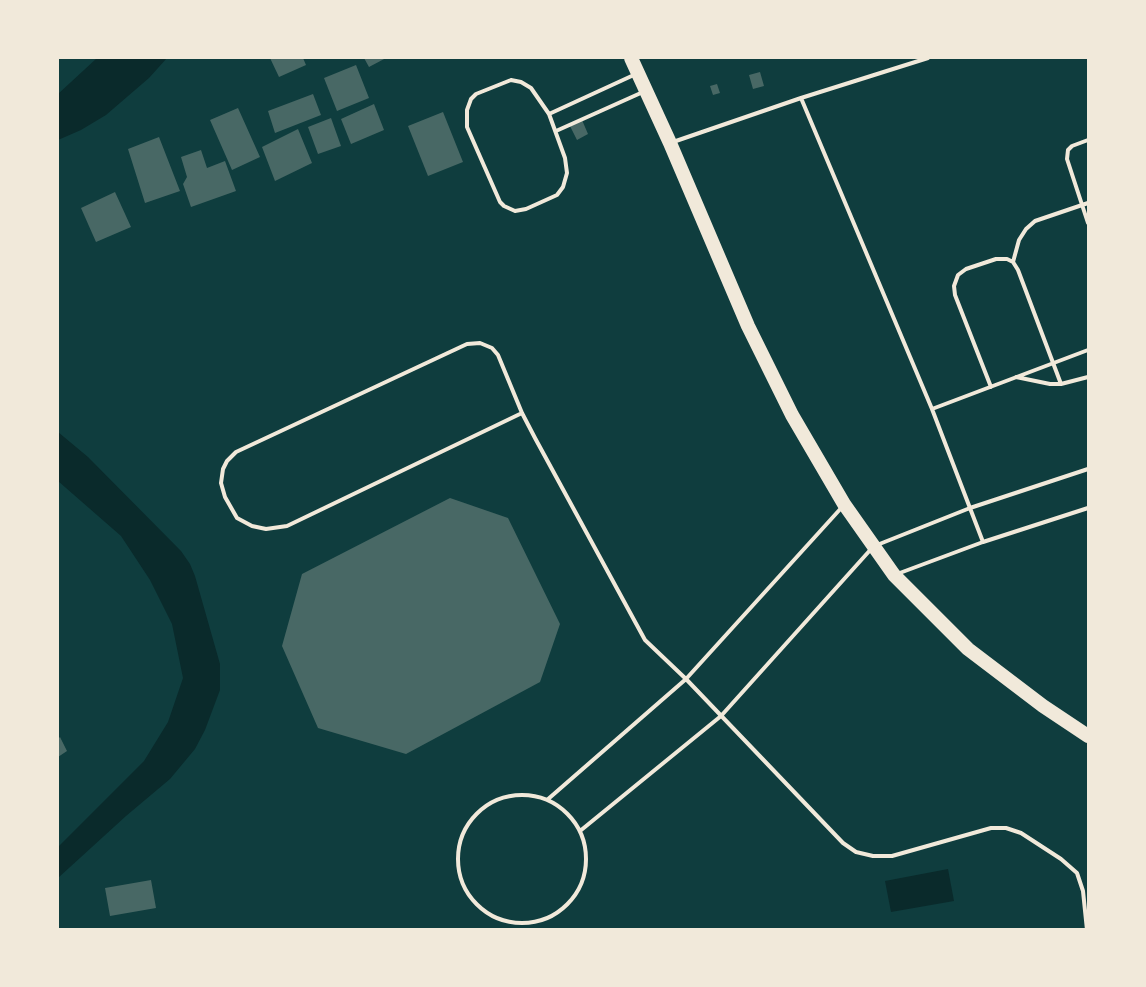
<!DOCTYPE html>
<style>
body{margin:0}
#map{position:relative;width:1146px;height:987px;overflow:hidden;background:#0f3d3e;font-family:"Space Grotesk",sans-serif}
canvas{display:block}
.frame{position:absolute;inset:0;border:59px solid #f1e9da;pointer-events:none}
</style>
<div id="map">
<canvas width="1146" height="987"></canvas>
<div class="frame"></div>
</div>
<script>
const g = document.querySelector('canvas').getContext('2d');
g.lineJoin = 'round';
function fillPath(path, color) { g.fillStyle = color; g.fill(path, 'evenodd'); }
const shape = rows => new Path2D(rows.map(r => 'M' + r).join(''));
function trace(path, color, width, dash) { g.strokeStyle = color; g.lineWidth = width; g.lineCap = dash ? 'butt' : 'round'; g.setLineDash(dash || []); g.stroke(path); }
fillPath(shape([
 [97,58,167,58,149,78,106,115,81,130,58,140,58,94],
 [58,432,88,457,181,551,190,564,195,576,220,664,220,690,205,730,195,749,170,779,126,816,58,878,58,847,144,761,168,722,183,678,172,624,150,580,121,536,58,481],
 [948,869,954,901,891,912,885,881]
]), '#0a2a2b');
fillPath(shape([
 [270,58,303,58,306,65,279,77],
 [364,58,386,58,369,67],
 [356,65,369,98,337,111,324,78],
 [760,72,764,86,753,89,749,75],
 [717,84,720,93,713,95,710,86],
 [313,94,321,115,275,133,268,111],
 [374,104,384,130,351,144,341,119],
 [238,108,260,157,232,170,210,120],
 [443,112,463,162,428,176,408,126],
 [331,118,341,146,318,154,308,127],
 [582,120,588,134,577,140,570,126],
 [298,129,312,163,275,181,262,147],
 [159,137,180,191,145,203,128,149],
 [201,150,207,168,225,161,236,191,191,207,183,184,187,177,181,157],
 [115,192,131,227,96,242,81,208],
 [450,498,508,518,560,624,540,682,406,754,318,728,282,646,302,574],
 [60,737,67,751,58,757,58,739],
 [151,880,156,908,110,916,105,888]
]), '#486865');
trace(shape([
 [511,80,521,82,531,88,549,114,565,158,567,173,563,187,557,195,526,209,515,211,504,206,500,202,467,127,467,110,471,99,476,94,511,80],
 [801,98,932,409,983,542],
 [549,114,636,74],
 [556,131,643,92],
 [1088,140,1072,146,1068,150,1067,159,1088,223],
 [673,142,801,98,928,58],
 [1013,262,1019,240,1026,229,1035,221,1088,203],
 [1016,377,1050,384,1061,384,1088,377],
 [991,387,955,295,954,286,958,275,966,269,996,259,1007,259,1013,262,1018,270,1061,384],
 [932,409,1088,350],
 [522,413,287,526,266,529,252,526,237,518,225,497,221,483,223,469,227,461,236,452,467,344,480,343,492,348,498,355,522,413,535,438,645,640,686,679,843,843,856,852,873,856,892,856,991,828,1006,828,1021,833,1061,859,1077,873,1083,891,1087,930],
 [877,545,970,508,1088,469],
 [897,574,983,542,1088,508],
 '458 859a64 64 0 1 1 128 0a64 64 0 1 1-128 0Z',
 [547,800,686,679,843,506],
 [580,831,721,716,872,548]
]), '#f1e9da', 4);
trace(shape([
 [631,58,670,143,748,326,792,415,844,504,894,575,968,649,1043,706,1088,736]
]), '#f1e9da', 14);
</script>
